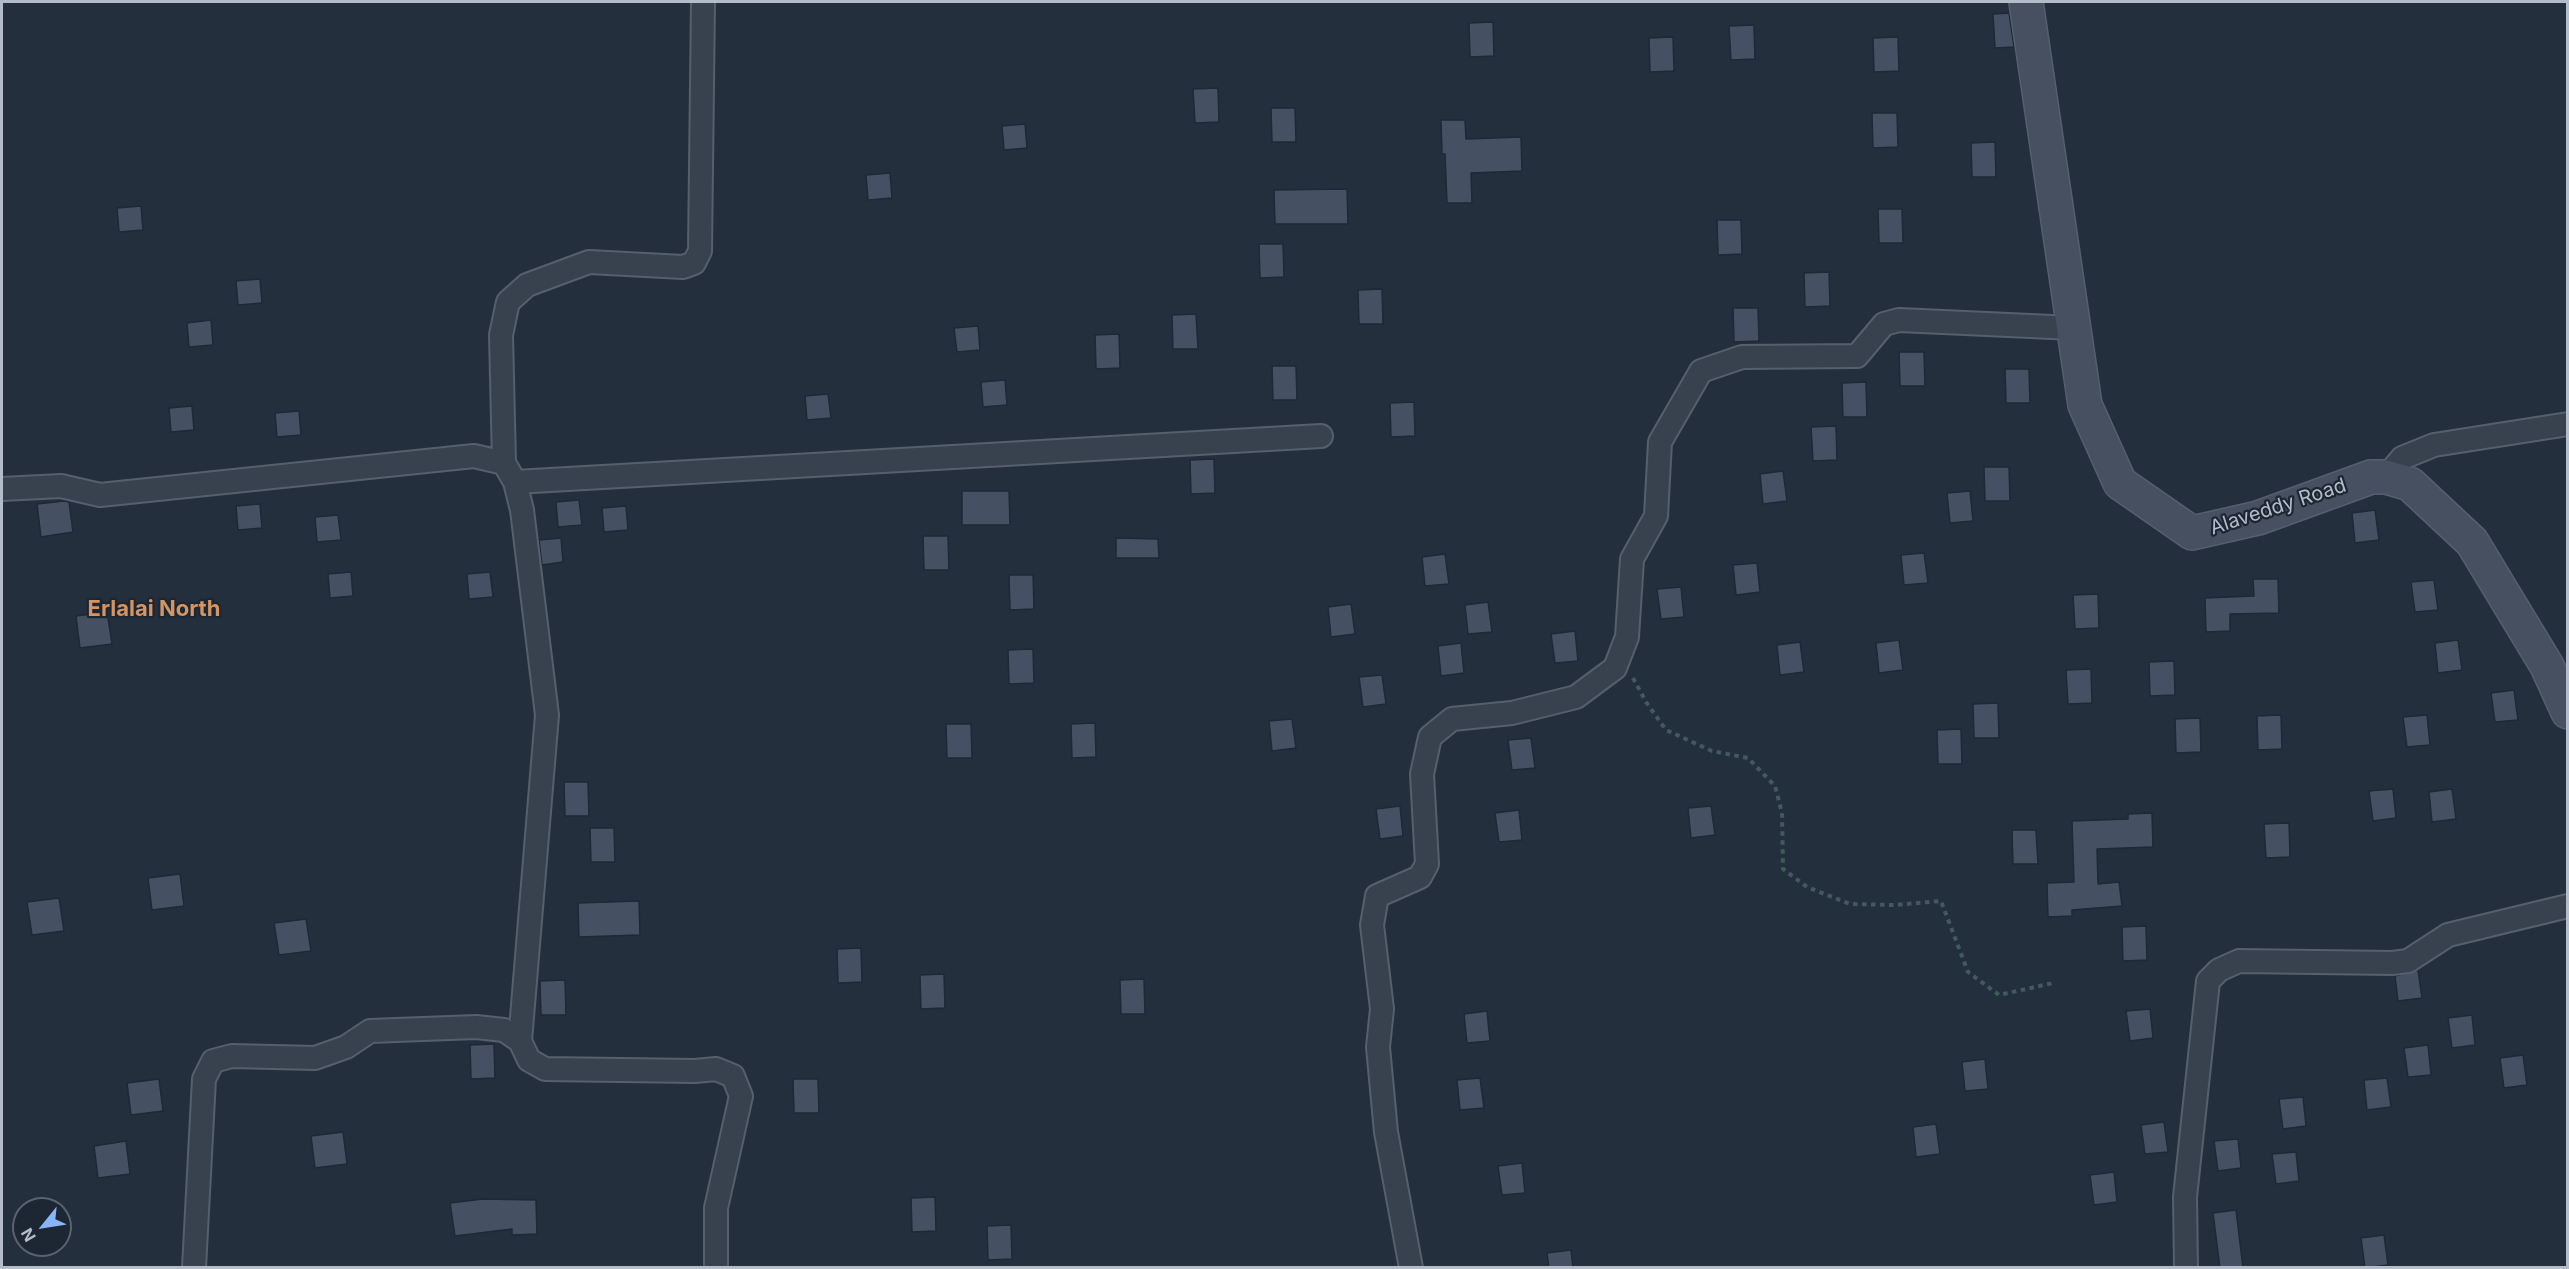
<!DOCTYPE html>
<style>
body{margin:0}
#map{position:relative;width:2569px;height:1269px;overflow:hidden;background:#242f3e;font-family:Inter,sans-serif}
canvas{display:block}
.frame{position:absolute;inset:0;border:3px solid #b4bcc9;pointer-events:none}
.north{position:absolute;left:12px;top:1197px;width:60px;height:60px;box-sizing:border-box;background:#1d2633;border:2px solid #59626f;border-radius:50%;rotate:240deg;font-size:16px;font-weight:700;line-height:24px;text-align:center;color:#b4bcc9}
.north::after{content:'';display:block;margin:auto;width:21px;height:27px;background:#8ab4f8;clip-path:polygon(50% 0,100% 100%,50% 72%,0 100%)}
</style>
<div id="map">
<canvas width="2569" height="1269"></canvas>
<div class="frame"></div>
<div class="north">N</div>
</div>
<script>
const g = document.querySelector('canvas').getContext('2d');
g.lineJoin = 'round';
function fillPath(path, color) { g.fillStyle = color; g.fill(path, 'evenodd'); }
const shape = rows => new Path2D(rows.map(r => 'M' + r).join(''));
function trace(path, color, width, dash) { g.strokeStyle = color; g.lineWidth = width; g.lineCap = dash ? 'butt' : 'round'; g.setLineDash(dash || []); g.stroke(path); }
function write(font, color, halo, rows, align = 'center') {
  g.font = font + ' Inter,sans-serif'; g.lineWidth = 4.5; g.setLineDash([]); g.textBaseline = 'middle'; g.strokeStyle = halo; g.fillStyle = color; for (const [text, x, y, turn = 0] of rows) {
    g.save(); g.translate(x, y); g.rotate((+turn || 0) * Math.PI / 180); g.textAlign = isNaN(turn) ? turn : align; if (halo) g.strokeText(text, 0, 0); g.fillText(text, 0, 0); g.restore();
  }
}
const building = shape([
 [2009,13,2014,47,1995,48,1993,14,2009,13],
 [1493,22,1494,56,1470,57,1469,23,1493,22],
 [1754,25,1755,59,1731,60,1729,26,1754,25],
 [1673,37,1674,71,1650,72,1649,38,1673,37],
 [1898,37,1899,71,1874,72,1873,38,1898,37],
 [1218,88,1219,122,1195,123,1193,89,1218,88],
 [1271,108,1295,108,1296,142,1272,142,1271,108],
 [1872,113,1897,113,1898,147,1873,148,1872,113],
 [1441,120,1465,120,1466,139,1521,137,1522,171,1471,173,1472,203,1447,203,1445,154,1442,154,1441,120],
 [1025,124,1027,148,1004,150,1002,126,1025,124],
 [1995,142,1996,177,1972,177,1971,143,1995,142],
 [890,173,892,198,868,200,866,175,890,173],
 [1347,189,1348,224,1275,224,1274,190,1347,189],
 [141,206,143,230,119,232,117,208,141,206],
 [1878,209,1902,209,1903,243,1879,243,1878,209],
 [1717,220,1741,220,1742,254,1718,255,1717,220],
 [1259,244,1283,244,1284,277,1260,278,1259,244],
 [1829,272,1830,306,1805,307,1804,273,1829,272],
 [260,279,262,303,238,305,236,281,260,279],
 [1382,289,1383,324,1359,324,1358,290,1382,289],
 [1733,308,1758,308,1759,341,1734,342,1733,308],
 [1196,314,1198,349,1173,349,1172,315,1196,314],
 [211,320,213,345,189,347,187,323,211,320],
 [978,326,980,350,957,352,954,328,978,326],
 [1119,334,1120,368,1096,369,1095,335,1119,334],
 [1899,352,1924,352,1925,386,1900,386,1899,352],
 [1272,366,1296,366,1297,400,1273,400,1272,366],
 [2005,369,2029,369,2030,403,2006,403,2005,369],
 [1005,380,1007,405,983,407,981,382,1005,380],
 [1866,382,1867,417,1843,417,1842,383,1866,382],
 [828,394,831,418,807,420,805,396,828,394],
 [1414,402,1415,436,1391,437,1390,403,1414,402],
 [192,406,194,430,171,432,169,408,192,406],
 [299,411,301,435,277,437,275,413,299,411],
 [1836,426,1837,460,1813,461,1811,427,1836,426],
 [1214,459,1215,493,1191,494,1190,460,1214,459],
 [1984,467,2009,467,2010,501,1985,501,1984,467],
 [1783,471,1787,501,1763,504,1760,474,1783,471],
 [962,491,1009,491,1010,525,962,525,962,491],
 [1970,491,1973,521,1950,523,1947,493,1970,491],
 [579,500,582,525,558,527,556,502,579,500],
 [64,501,69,502,73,532,41,537,37,504,64,501],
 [260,504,262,528,238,530,236,506,260,504],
 [626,506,628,530,604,532,602,508,626,506],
 [2375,510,2379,540,2355,543,2352,513,2375,510],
 [338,515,341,540,317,542,315,517,338,515],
 [923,536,948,536,949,570,924,570,923,536],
 [561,538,563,562,542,565,539,540,561,538],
 [1116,538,1158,539,1159,558,1116,558,1116,538],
 [1924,553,1928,583,1904,585,1901,555,1924,553],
 [1445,554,1449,584,1425,586,1422,557,1445,554],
 [1757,563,1760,592,1736,595,1733,565,1757,563],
 [351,572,353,596,330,598,328,574,351,572],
 [490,572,493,597,469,599,467,574,490,572],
 [1009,575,1033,575,1034,609,1010,610,1009,575],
 [2253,579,2278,579,2279,613,2230,614,2230,631,2206,632,2205,598,2254,596,2253,579],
 [2434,580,2438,610,2415,612,2411,582,2434,580],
 [1681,587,1684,617,1661,619,1657,589,1681,587],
 [2098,594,2099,628,2075,629,2073,595,2098,594],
 [1488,602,1492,632,1468,634,1465,605,1488,602],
 [1351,604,1355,634,1331,637,1328,607,1351,604],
 [107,612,112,644,80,648,76,616,107,612],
 [1575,631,1578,661,1555,663,1551,634,1575,631],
 [1899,640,1903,670,1879,673,1876,643,1899,640],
 [2458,640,2462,670,2438,673,2435,643,2458,640],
 [1800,642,1804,672,1780,675,1777,645,1800,642],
 [1461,643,1464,673,1441,676,1438,646,1461,643],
 [1033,649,1034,683,1009,684,1008,650,1033,649],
 [2174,661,2175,695,2150,696,2149,662,2174,661],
 [2091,669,2092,703,2068,704,2066,670,2091,669],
 [1382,675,1386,704,1363,707,1359,677,1382,675],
 [2514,690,2518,720,2495,722,2491,693,2514,690],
 [1998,703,1999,738,1974,738,1973,704,1998,703],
 [2281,715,2282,749,2258,750,2257,716,2281,715],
 [2427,715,2430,745,2407,747,2403,717,2427,715],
 [2200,718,2201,752,2176,753,2175,719,2200,718],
 [1292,719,1296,748,1272,751,1269,721,1292,719],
 [1095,723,1096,757,1072,758,1071,724,1095,723],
 [946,724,971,724,972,758,947,758,946,724],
 [1961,729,1962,764,1938,764,1937,730,1961,729],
 [1531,738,1535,768,1512,770,1508,740,1531,738],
 [564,782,588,782,589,816,565,816,564,782],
 [2393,789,2396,818,2373,821,2369,791,2393,789],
 [2452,789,2456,819,2432,822,2429,792,2452,789],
 [1400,806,1403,836,1380,839,1376,809,1400,806],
 [1711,806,1715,835,1691,838,1688,808,1711,806],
 [1519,810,1522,840,1499,842,1495,813,1519,810],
 [2152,813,2153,847,2097,849,2098,884,2119,882,2122,906,2072,910,2072,916,2048,917,2047,883,2074,882,2072,821,2128,819,2128,814,2152,813],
 [2289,823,2290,857,2266,858,2264,824,2289,823],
 [590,828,614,828,615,862,591,862,590,828],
 [2012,830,2036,830,2038,864,2013,864,2012,830],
 [180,874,184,906,152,910,148,878,180,874],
 [59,898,64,931,32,935,27,902,59,898],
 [639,901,640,935,579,937,578,903,639,901],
 [306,919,311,951,279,955,274,923,306,919],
 [2146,926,2147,960,2123,961,2122,927,2146,926],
 [861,948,862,982,838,983,837,949,861,948],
 [2418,970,2422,998,2398,1001,2395,976,2418,970],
 [944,974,945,1008,921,1009,920,975,944,974],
 [1144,979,1145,1014,1121,1014,1120,980,1144,979],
 [565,980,566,1015,541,1015,540,981,565,980],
 [2150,1009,2153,1038,2130,1041,2126,1011,2150,1009],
 [1487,1011,1490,1041,1467,1043,1464,1014,1487,1011],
 [2472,1015,2475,1045,2452,1048,2448,1018,2472,1015],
 [494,1044,495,1078,471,1079,470,1045,494,1044],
 [2428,1045,2431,1075,2408,1077,2404,1048,2428,1045],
 [2523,1055,2527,1085,2504,1088,2500,1058,2523,1055],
 [1985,1059,1988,1089,1965,1091,1962,1062,1985,1059],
 [1480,1078,1484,1108,1460,1110,1457,1080,1480,1078],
 [2387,1078,2391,1107,2367,1110,2364,1080,2387,1078],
 [159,1079,163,1111,131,1115,127,1083,159,1079],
 [793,1079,818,1079,819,1113,794,1113,793,1079],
 [2303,1097,2306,1126,2283,1129,2279,1099,2303,1097],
 [2164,1122,2168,1152,2145,1154,2141,1125,2164,1122],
 [1936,1124,1940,1154,1916,1157,1913,1127,1936,1124],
 [343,1132,347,1164,315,1168,311,1136,343,1132],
 [2238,1139,2241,1168,2218,1171,2214,1141,2238,1139],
 [126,1141,130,1174,98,1178,94,1146,126,1141],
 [2296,1152,2299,1181,2276,1184,2272,1154,2296,1152],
 [1522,1163,1525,1193,1502,1195,1498,1166,1522,1163],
 [2114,1172,2117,1202,2094,1205,2090,1175,2114,1172],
 [935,1197,936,1231,912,1232,911,1198,935,1197],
 [483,1199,536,1200,537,1234,512,1235,512,1229,455,1236,450,1203,483,1199],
 [2236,1210,2243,1268,2220,1268,2213,1213,2236,1210],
 [1011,1225,1012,1259,988,1260,987,1226,1011,1225],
 [2384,1235,2388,1265,2365,1268,2361,1238,2384,1235],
 [1571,1250,1573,1268,1549,1268,1547,1253,1571,1250]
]);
fillPath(building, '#455162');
trace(building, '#1f2835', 1.5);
const street = shape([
 [504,463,501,335,508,302,527,285,589,262,683,267,694,263,700,251,703,2],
 [2386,477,2402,458,2434,445,2568,424],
 [515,482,1321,436],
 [2,489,61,486,100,495,474,456,504,463,515,482,522,510,547,715,520,1041],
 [194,1268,204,1079,213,1061,232,1056,315,1058,346,1047,370,1031,476,1027,504,1030,520,1041,529,1060,545,1069,695,1071,716,1069,733,1076,741,1096,716,1208,716,1268],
 [1411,1268,1386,1132,1378,1047,1382,1009,1372,925,1377,896,1420,877,1427,864,1422,774,1430,737,1452,719,1512,713,1576,697,1615,668,1627,637,1632,559,1656,516,1660,442,1701,371,1742,357,1857,356,1884,324,1899,320,2074,328],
 [2186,1268,2185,1197,2208,981,2219,970,2239,961,2392,963,2408,961,2448,935,2568,906]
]);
const secondary = shape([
 [2026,2,2085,405,2120,483,2192,533,2258,518,2371,477,2386,477,2410,484,2472,542,2547,666,2568,712]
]);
trace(street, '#565f6c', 26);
trace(secondary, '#565f6c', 36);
trace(shape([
 [1633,678,1646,702,1666,730,1712,751,1748,758,1775,786,1782,813,1783,869,1807,887,1850,904,1894,905,1941,901,1968,972,1999,995,2053,983]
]), '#44595c', 4, [4.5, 4.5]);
trace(street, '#38414e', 22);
trace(secondary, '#465061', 33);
write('20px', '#b4bcc9', '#1d2633', [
 ["Alaveddy Road",2278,507,-18]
]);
write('bold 22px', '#d59563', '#1d2633', [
 ["Erlalai North",154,609]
]);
</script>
